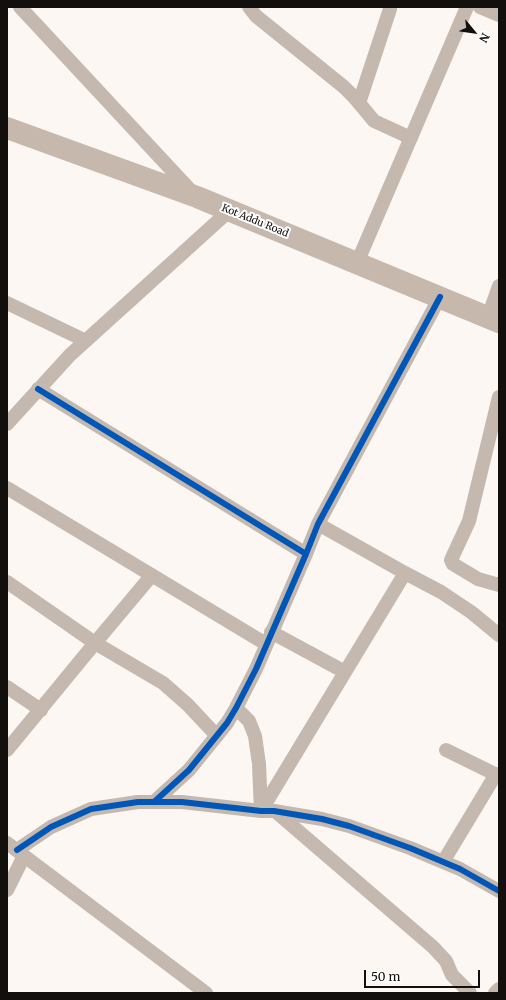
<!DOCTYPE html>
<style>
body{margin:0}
#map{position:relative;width:506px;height:1000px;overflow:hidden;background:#fcf7f2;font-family:Merriweather,serif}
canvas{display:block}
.frame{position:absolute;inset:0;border:8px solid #130f0c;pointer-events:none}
.north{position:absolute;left:454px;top:12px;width:40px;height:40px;-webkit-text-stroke:3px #fff;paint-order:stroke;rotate:119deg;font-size:11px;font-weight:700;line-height:16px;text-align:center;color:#130f0c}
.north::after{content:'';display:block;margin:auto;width:14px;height:18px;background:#130f0c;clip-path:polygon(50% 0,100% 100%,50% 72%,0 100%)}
.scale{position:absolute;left:364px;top:970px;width:116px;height:18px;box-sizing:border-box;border:2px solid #130f0c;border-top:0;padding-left:5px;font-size:12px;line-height:14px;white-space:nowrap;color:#130f0c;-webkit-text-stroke:3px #fff;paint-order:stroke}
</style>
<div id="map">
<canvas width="506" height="1000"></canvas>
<div class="frame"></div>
<div class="north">N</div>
<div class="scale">50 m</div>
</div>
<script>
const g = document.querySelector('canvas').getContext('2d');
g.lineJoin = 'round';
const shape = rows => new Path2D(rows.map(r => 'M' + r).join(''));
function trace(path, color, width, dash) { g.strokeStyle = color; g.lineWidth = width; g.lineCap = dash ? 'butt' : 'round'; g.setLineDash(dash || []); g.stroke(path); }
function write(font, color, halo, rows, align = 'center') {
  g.font = font + ' Merriweather,serif'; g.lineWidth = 4; g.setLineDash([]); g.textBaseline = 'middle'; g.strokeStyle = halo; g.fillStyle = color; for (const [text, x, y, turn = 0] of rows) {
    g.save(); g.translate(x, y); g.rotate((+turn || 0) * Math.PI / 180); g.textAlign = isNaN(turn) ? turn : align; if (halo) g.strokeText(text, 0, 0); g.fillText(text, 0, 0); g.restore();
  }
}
trace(shape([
 [20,7,193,193],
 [249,7,256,16,344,87,354,97,374,121,411,138],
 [480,7,499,15],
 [359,103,390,9],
 [357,263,467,7],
 [7,303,86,341],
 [488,317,499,286],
 [38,389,306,554],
 [499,397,469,521,451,560,453,564,478,579,499,585],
 [7,424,70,355,229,211],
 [7,488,266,644],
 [318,524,405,573,441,592,471,612,499,635],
 [7,582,95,643,163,683,188,705,217,736],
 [271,632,345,672],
 [7,687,41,710],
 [236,708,249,721,255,736,259,764,261,811],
 [7,750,95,643,152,575],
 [446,750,499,776],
 [154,802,189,770,227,723,236,708,256,669,306,554,318,524,440,297],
 [261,811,405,573],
 [275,811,433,947,446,961,452,975,470,993],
 [7,843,206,993],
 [17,850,51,827,91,809,138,802,182,802,261,811,274,811,322,819,349,826,410,848,460,869,499,891],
 [443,862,496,774],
 [7,890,24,856],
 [495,993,499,989]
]), '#c5b8ae', 14);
trace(shape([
 [7,128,197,197,499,322]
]), '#c6b8ac', 22);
trace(shape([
 [38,389,306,554],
 [154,802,189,770,227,723,236,708,256,669,306,554,318,524,440,297],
 [17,850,51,827,91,809,138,802,182,802,261,811,274,811,322,819,349,826,410,848,460,869,499,891]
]), '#0057b8', 6);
write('10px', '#130f0c', '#fff', [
 ["Kot Addu Road",255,221,22]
]);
</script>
